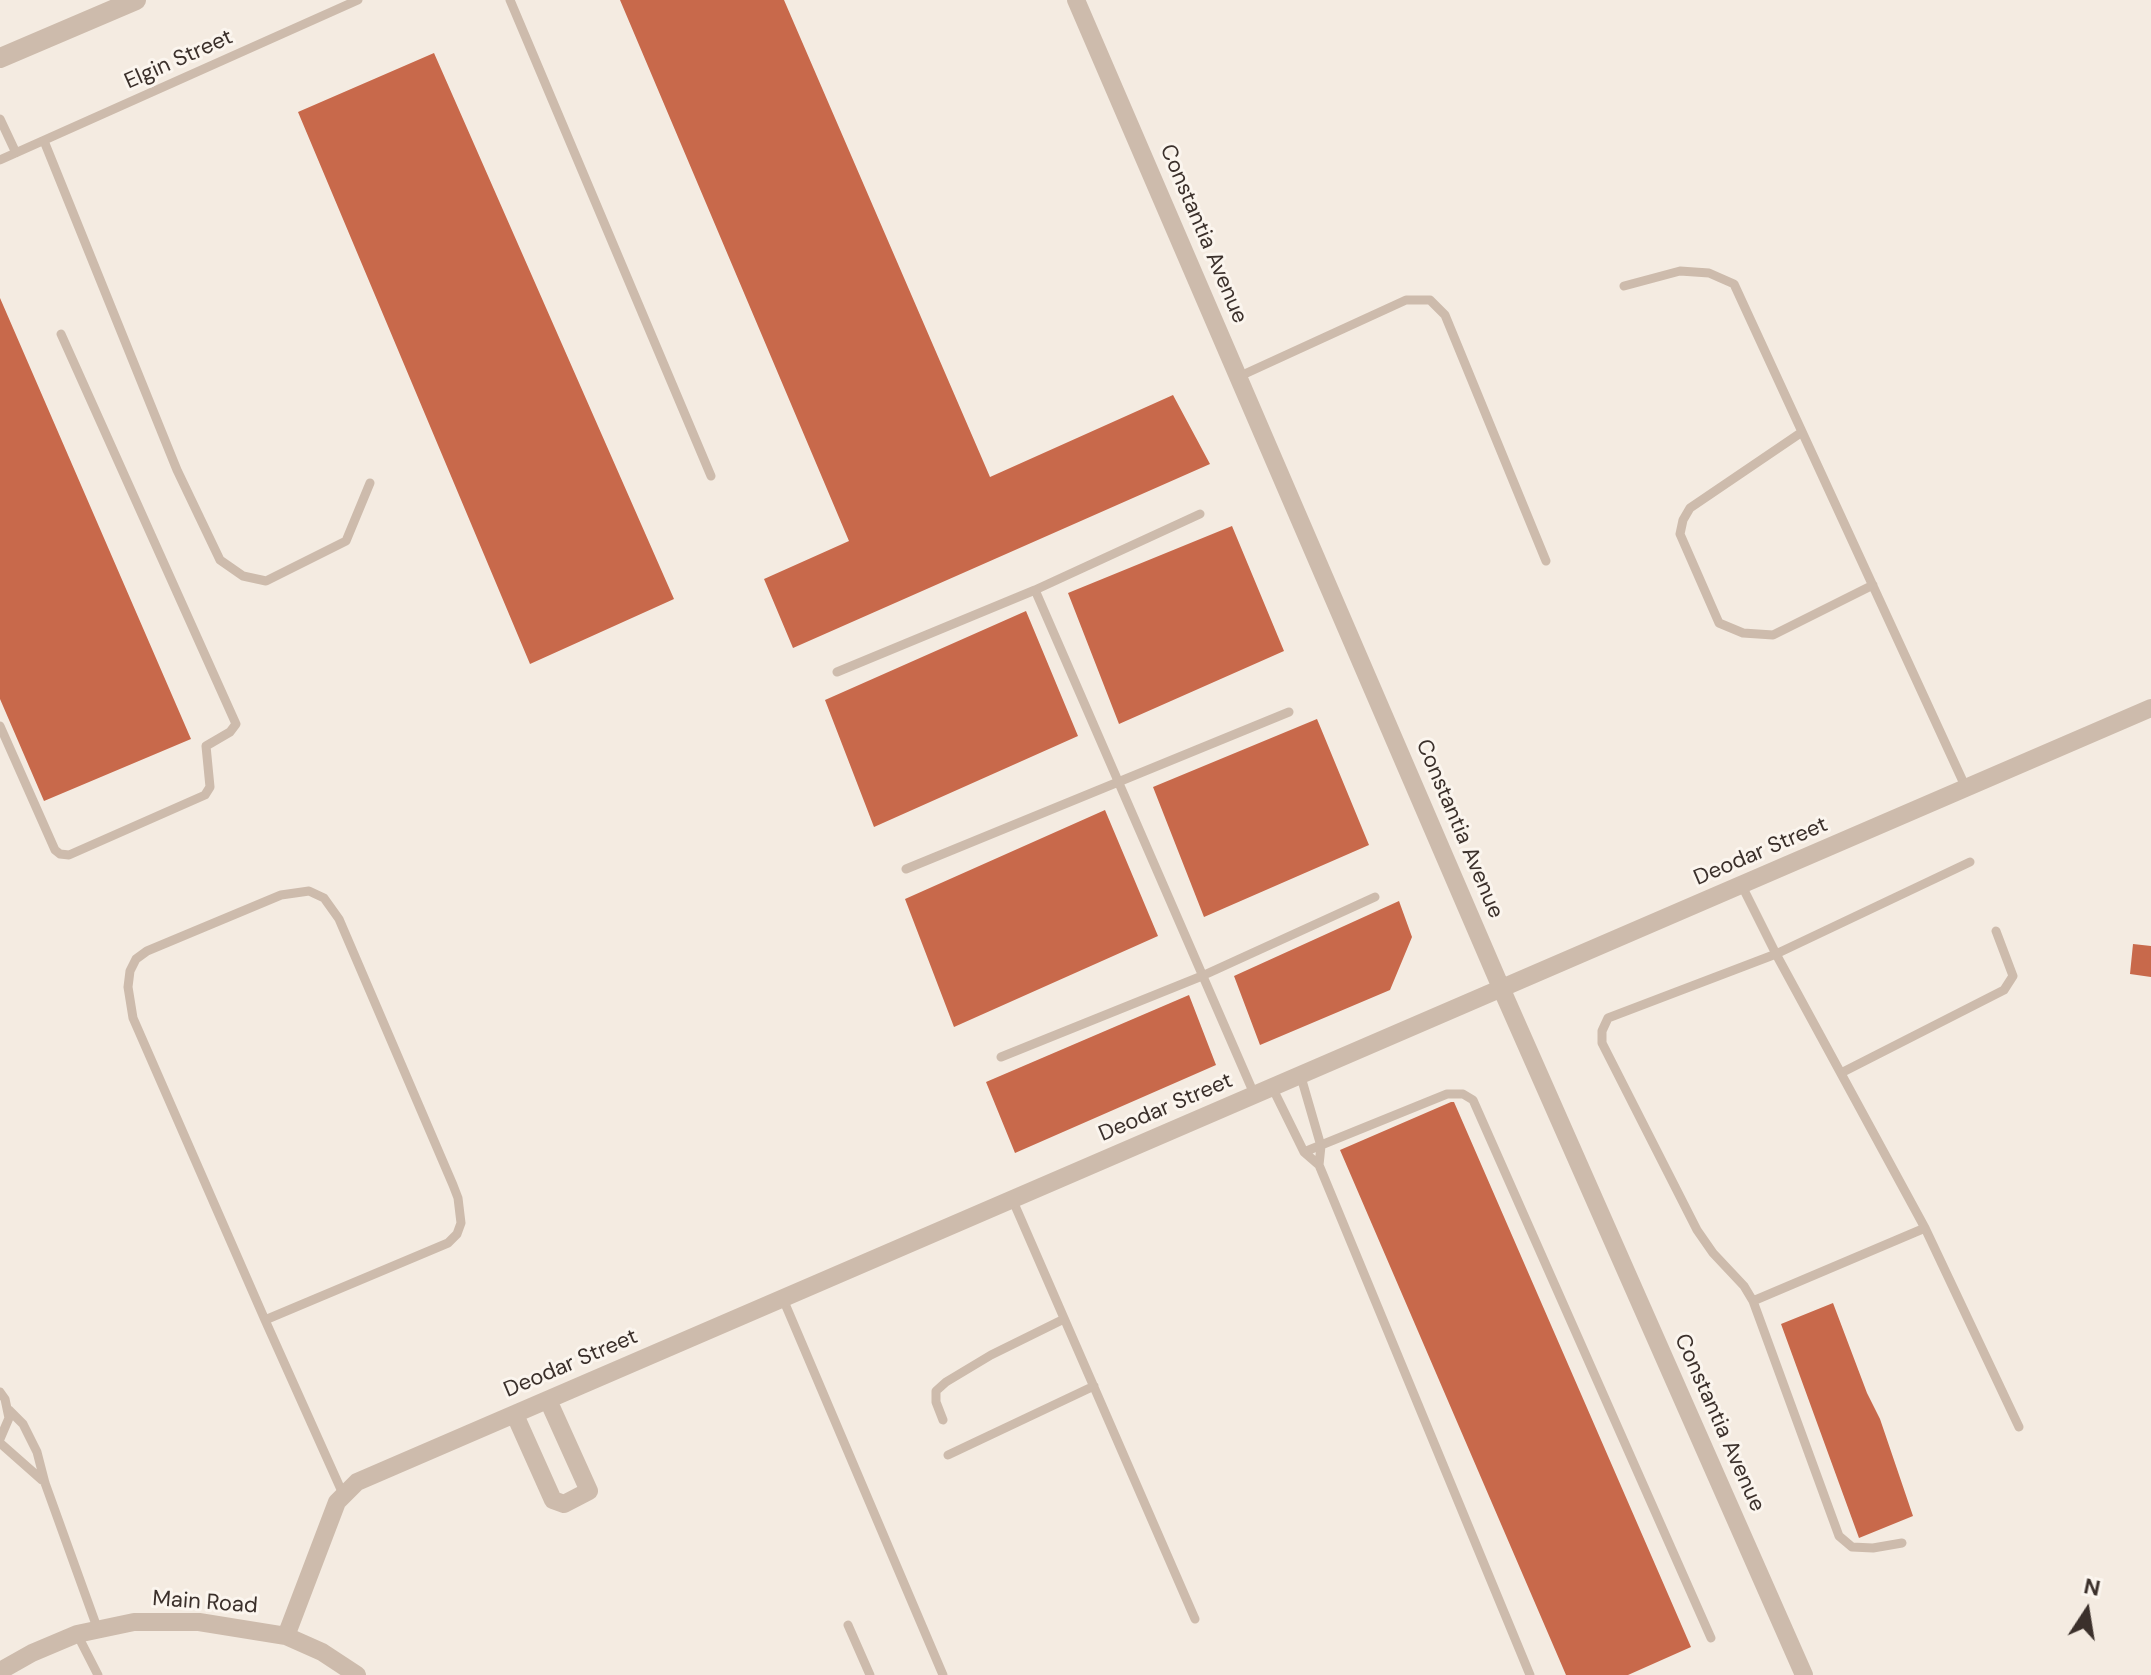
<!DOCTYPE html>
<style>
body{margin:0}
#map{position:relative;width:2151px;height:1675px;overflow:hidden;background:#f4ebe1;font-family:"DM Sans",sans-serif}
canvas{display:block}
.north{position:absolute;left:2047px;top:1571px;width:80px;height:80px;-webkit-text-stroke:6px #fbf5ee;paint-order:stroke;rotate:12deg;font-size:22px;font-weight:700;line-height:32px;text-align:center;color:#3b302b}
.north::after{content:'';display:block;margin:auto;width:28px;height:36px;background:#3b302b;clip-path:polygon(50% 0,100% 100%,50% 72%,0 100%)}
</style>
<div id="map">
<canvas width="2151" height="1675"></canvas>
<div class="north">N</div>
</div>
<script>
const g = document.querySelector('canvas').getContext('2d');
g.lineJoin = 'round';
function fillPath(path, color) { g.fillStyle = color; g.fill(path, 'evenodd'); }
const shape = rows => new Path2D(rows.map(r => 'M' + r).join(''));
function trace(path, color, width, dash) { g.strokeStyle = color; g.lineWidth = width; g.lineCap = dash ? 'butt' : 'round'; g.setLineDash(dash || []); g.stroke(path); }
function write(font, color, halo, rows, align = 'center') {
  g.font = font + ' "DM Sans",sans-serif'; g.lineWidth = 6; g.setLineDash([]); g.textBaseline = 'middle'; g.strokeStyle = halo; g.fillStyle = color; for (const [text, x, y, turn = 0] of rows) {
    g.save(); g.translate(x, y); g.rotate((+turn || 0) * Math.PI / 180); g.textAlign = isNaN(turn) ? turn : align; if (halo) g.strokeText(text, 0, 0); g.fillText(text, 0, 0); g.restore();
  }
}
fillPath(shape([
 [620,0,784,0,990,477,1173,395,1210,464,793,648,764,579,849,541],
 [434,53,674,599,530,664,298,112],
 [0,298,191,739,44,801,0,699],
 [1232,526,1284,651,1119,724,1068,593],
 [1026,611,1078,736,874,827,825,700],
 [1317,719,1369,845,1204,917,1153,787],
 [1105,810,1158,936,954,1027,905,899],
 [1399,901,1412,937,1390,990,1260,1045,1234,976],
 [2133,944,2151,946,2151,977,2130,974],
 [1189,995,1216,1065,1015,1153,986,1082],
 [1451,1102,1454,1102,1691,1647,1628,1675,1566,1675,1340,1150],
 [1833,1303,1867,1393,1880,1419,1913,1516,1859,1538,1781,1324]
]), '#c8694b');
trace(shape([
 [510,0,711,476],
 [0,119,16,153],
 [44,141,177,470,220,560,243,576,266,581,346,541,370,483],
 [0,160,358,0],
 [1624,286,1680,271,1709,273,1734,284,1966,788],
 [1238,377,1406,300,1430,300,1445,315,1546,561],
 [1802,432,1690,508,1683,520,1680,534,1719,623,1743,633,1773,635,1873,585],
 [1035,590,1255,1096],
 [837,672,1035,590,1200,514],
 [0,726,55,850,60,854,69,855,205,795,210,787,206,746,230,732,236,724,61,334],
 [906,869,1289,712],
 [1742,886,1776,954,1608,1018,1602,1031,1602,1043,1697,1230,1713,1253,1744,1286,1753,1301,1839,1536,1852,1547,1873,1548,1902,1543],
 [1001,1057,1202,976,1375,897],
 [1841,1073,2004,990,2013,976,1996,931],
 [1301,1077,1321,1146,1319,1165],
 [1273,1089,1304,1152,1319,1165,1530,1675],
 [1304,1152,1447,1094,1463,1094,1473,1100,1711,1638],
 [1013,1201,1195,1619],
 [1925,1228,2019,1427],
 [783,1299,943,1675],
 [1753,1301,1925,1228,1776,954,1970,862],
 [265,1320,448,1243,457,1234,461,1223,458,1198,453,1185,339,919,324,898,309,891,281,895,147,951,136,959,130,971,128,987,133,1018,265,1320,343,1494],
 [0,1392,5,1399,9,1418,0,1439],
 [9,1410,23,1424,37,1452,45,1483,98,1630],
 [943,1420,936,1402,936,1391,946,1382,991,1355,1064,1319],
 [0,1443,42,1480],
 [948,1455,1094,1386],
 [848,1625,870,1675],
 [77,1634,98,1675]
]), '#cdbbac', 9);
trace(shape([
 [1076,0,1502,990,1804,1675],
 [515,1415,553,1500,564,1504,589,1491,548,1400],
 [286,1636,337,1502,357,1482,2151,708],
 [0,1671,32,1653,77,1634,134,1622,199,1622,286,1636,322,1652,357,1675]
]), '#cdbbac', 18);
trace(shape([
 [0,58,136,0]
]), '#cdbbac', 20);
write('22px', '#3b302b', '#fbf5ee', [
 ["Elgin Street",179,60,-24],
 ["Constantia Avenue",1203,234,67],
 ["Constantia Avenue",1459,829,67],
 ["Deodar Street",1761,852,-23],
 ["Deodar Street",1166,1108,-23],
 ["Deodar Street",571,1364,-23],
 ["Constantia Avenue",1719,1423,66],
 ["Main Road",205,1603,4]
]);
</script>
